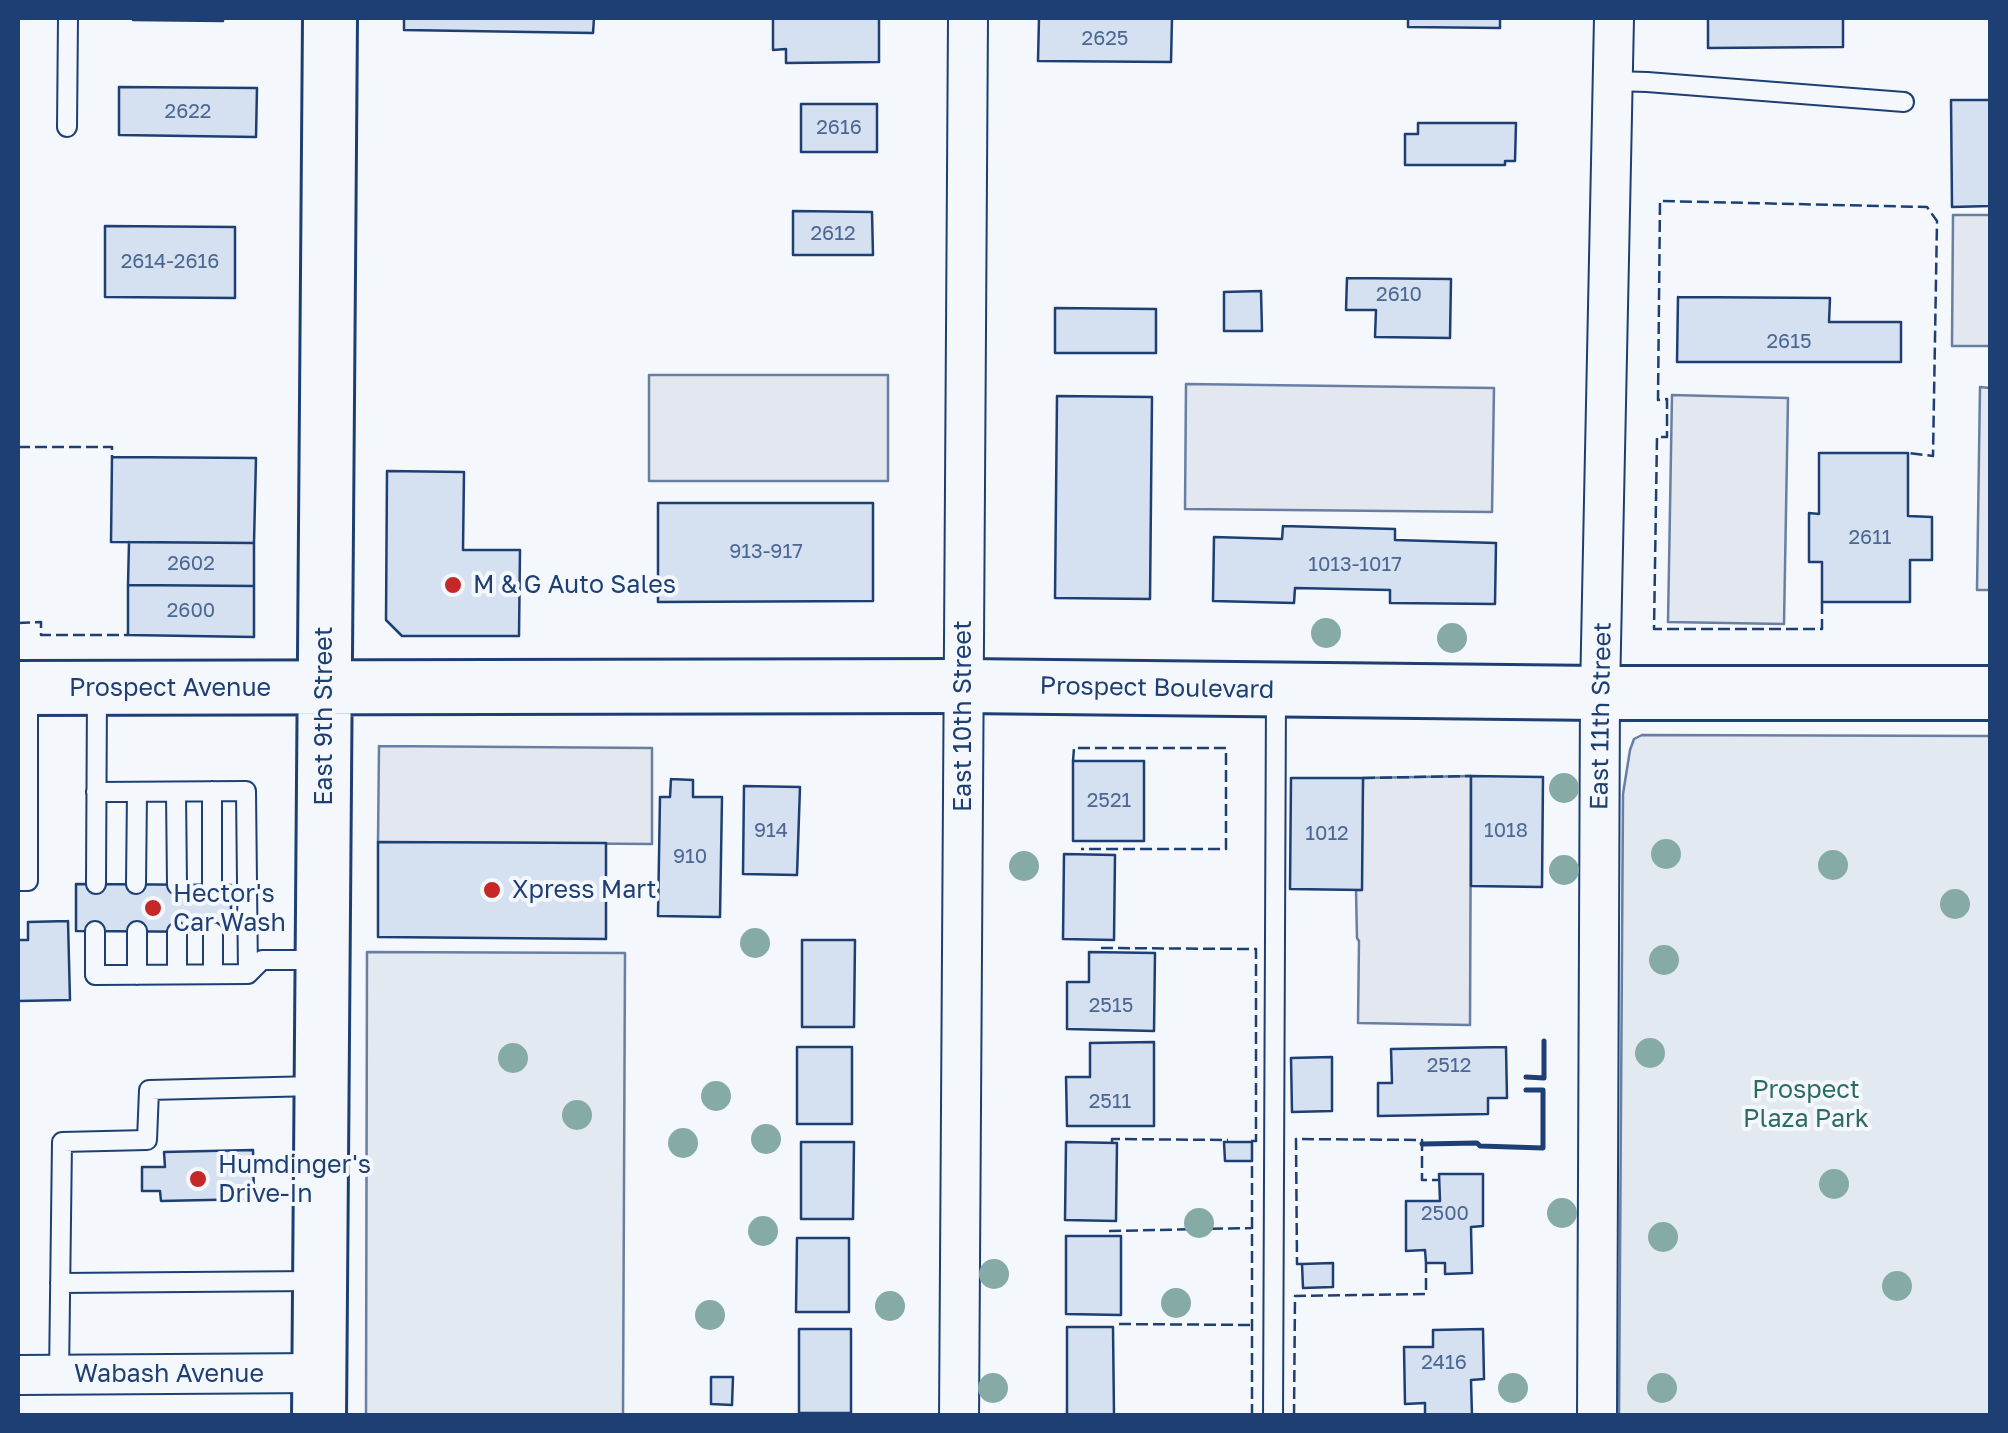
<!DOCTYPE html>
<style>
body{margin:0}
#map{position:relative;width:2008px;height:1433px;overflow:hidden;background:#f4f7fb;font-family:"Golos Text",sans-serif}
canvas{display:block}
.frame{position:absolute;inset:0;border:20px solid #1d3f73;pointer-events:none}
</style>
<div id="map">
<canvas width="2008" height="1433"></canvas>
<div class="frame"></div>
</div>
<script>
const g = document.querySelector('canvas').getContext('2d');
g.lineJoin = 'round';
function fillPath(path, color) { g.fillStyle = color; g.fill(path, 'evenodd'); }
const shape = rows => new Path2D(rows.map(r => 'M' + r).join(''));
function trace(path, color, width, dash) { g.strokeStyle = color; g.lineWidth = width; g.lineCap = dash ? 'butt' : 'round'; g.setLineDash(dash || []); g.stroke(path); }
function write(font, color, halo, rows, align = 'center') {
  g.font = font + ' "Golos Text",sans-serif'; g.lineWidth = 8; g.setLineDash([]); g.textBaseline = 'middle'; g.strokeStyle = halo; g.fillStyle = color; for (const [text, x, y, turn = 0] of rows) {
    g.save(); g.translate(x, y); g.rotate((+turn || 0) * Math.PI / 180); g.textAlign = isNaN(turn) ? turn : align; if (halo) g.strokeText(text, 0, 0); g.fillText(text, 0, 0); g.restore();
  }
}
const green = shape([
 [1642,735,1990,736,1990,1415,1619,1415,1623,794,1630,750,1634,739,1642,735],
 [367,952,625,953,623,1415,366,1415,367,952]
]);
fillPath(green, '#e3e9f0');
trace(green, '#687fa3', 2.5);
const parking = shape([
 [1953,215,1990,215,1990,346,1952,346,1953,215],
 [649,375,888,375,888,481,649,481,649,375],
 [1186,384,1494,388,1492,512,1185,509,1186,384],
 [1980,387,1990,388,1990,590,1977,590,1980,387],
 [1672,395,1788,398,1784,624,1668,622,1672,395],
 [379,746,652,748,652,844,378,842,379,746],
 [1471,776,1470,1025,1358,1023,1359,941,1357,938,1356,890,1361,890,1363,778,1471,776]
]);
fillPath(parking, '#e3e8f0');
trace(parking, '#687fa3', 2.5);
const building = shape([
 [133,18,223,18,223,21,133,20,133,18],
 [404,18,594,18,593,33,404,30,404,18],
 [773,18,879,18,879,62,786,63,786,49,773,50,773,18],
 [1039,18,1172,18,1171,62,1038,61,1039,18],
 [1408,18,1500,18,1500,28,1408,27,1408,18],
 [1708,18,1843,18,1843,47,1708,48,1708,18],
 [119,87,257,88,256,137,119,135,119,87],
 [1951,100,1990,100,1990,206,1952,207,1951,100],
 [801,104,877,104,877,152,801,152,801,104],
 [1418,123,1516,123,1515,161,1505,161,1505,165,1405,165,1405,134,1418,134,1418,123],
 [793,211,872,212,873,255,793,255,793,211],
 [105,226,235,227,235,298,105,297,105,226],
 [1347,278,1451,279,1450,338,1375,337,1376,310,1346,310,1347,278],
 [1261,291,1262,331,1224,331,1224,292,1261,291],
 [1678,297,1830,298,1829,322,1901,322,1901,362,1677,362,1678,297],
 [1055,308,1156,309,1156,353,1055,353,1055,308],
 [1057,396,1152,397,1150,599,1055,598,1057,396],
 [1819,453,1908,453,1908,516,1932,517,1932,560,1910,560,1910,602,1822,602,1822,562,1809,562,1809,513,1819,514,1819,453],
 [112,457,256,458,254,543,111,542,112,457],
 [387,471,464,472,463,550,520,550,519,636,402,636,386,620,387,471],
 [658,503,873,503,873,601,658,602,658,503],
 [1283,526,1395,529,1395,540,1496,543,1495,604,1390,603,1390,590,1295,588,1294,603,1213,601,1214,537,1282,539,1283,526],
 [129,542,254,543,254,586,128,585,129,542],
 [128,585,254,586,254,637,128,635,128,585],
 [1073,761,1144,761,1144,841,1073,841,1073,761],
 [1471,776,1543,777,1542,887,1471,886,1471,776],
 [1291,778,1363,778,1362,890,1290,889,1291,778],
 [671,779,693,780,693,797,722,797,720,917,658,916,660,797,670,797,671,779],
 [744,786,800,787,797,875,743,874,744,786],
 [378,842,606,843,606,939,378,937,378,842],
 [1064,854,1115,855,1114,940,1063,939,1064,854],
 [76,884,231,885,231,932,76,931,76,884],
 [68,921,70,1000,18,1001,18,940,28,940,28,922,68,921],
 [802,940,855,940,854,1027,802,1027,802,940],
 [1089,952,1155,953,1154,1031,1067,1029,1067,982,1089,982,1089,952],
 [1154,1042,1154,1126,1067,1126,1066,1077,1090,1077,1090,1043,1154,1042],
 [797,1047,852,1047,852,1124,797,1124,797,1047],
 [1506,1047,1507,1098,1488,1098,1488,1114,1378,1116,1378,1083,1392,1083,1391,1049,1506,1047],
 [1332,1057,1332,1111,1292,1112,1291,1058,1332,1057],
 [801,1142,854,1142,853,1219,801,1219,801,1142],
 [1066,1142,1117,1143,1116,1221,1065,1220,1066,1142],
 [1224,1142,1252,1142,1252,1161,1225,1161,1224,1142],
 [253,1150,254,1199,161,1201,160,1191,142,1191,142,1167,165,1167,164,1152,253,1150],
 [1439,1174,1483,1174,1483,1226,1471,1227,1472,1273,1445,1274,1445,1263,1426,1263,1425,1250,1406,1251,1406,1201,1440,1201,1439,1174],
 [1066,1236,1121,1236,1121,1315,1066,1314,1066,1236],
 [797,1238,849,1238,849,1312,796,1312,797,1238],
 [1333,1263,1333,1287,1303,1288,1302,1264,1333,1263],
 [1067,1327,1113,1327,1114,1415,1067,1415,1067,1327],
 [799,1329,851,1329,851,1413,799,1413,799,1329],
 [1483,1329,1484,1379,1471,1380,1472,1416,1425,1415,1425,1403,1405,1404,1404,1347,1433,1347,1433,1330,1483,1329],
 [711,1377,733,1377,732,1405,711,1404,711,1377]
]);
fillPath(building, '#d5e0f0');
trace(building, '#1d3f73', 2.5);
const lane = shape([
 [1613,81,1647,82,1904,102],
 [67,127,68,18],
 [212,791,212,884],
 [176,792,177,885],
 [18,881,28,881,28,694],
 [96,884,97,693],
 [136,884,137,792],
 [95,931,95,975,248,974,246,791,96,792],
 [137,931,137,975],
 [177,932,177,974],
 [213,932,213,974],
 [248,974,262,960,317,960],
 [60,1283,314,1281],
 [59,1375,62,1142,147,1140,149,1090,316,1086],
 [1273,1416,1276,695]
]);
const street = shape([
 [18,1375,320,1373],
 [959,1416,968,18],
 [1597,1416,1600,693,1614,18]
]);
const secondary = shape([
 [18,688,963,686,1600,693,1990,693],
 [319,1416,330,18]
]);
trace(lane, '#1d3f73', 22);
trace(street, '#1d3f73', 42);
trace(secondary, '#1d3f73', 58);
trace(lane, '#f4f7fb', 18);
trace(street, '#f4f7fb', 38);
trace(secondary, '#f4f7fb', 52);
trace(shape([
 [18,447,112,447,112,457],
 [1822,602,1822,629,1654,629,1657,437,1667,437,1667,399,1658,400,1660,201,1927,207,1937,221,1933,456,1908,453],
 [18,623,41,622,41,635,128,635],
 [1073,761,1074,748,1226,748,1226,849,1081,849],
 [1363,778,1471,776],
 [1101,948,1256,949,1256,1141,1248,1141],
 [1112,1143,1112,1139,1228,1140],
 [1109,1231,1252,1228],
 [1302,1264,1297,1264,1296,1139,1422,1140,1422,1180,1439,1180],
 [1119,1324,1251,1325],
 [1252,1416,1252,1161],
 [1294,1416,1295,1296,1426,1294,1426,1263]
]), '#1d3f73', 2.5, [12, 5]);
trace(shape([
 [1526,1077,1544,1078,1544,1041],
 [1422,1144,1477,1143,1480,1146,1543,1148,1543,1090,1526,1090]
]), '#1d3f73', 5);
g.fillStyle = '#86aba6';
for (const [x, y] of [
 [1326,633],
 [1452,638],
 [1564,788],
 [1666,854],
 [1833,865],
 [1024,866],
 [1564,870],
 [1955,904],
 [755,943],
 [1664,960],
 [1650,1053],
 [513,1058],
 [716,1096],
 [577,1115],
 [766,1139],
 [683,1143],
 [1834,1184],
 [1562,1213],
 [1199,1223],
 [763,1231],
 [1663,1237],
 [994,1274],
 [1897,1286],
 [1176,1303],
 [890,1306],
 [710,1315],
 [993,1388],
 [1513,1388],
 [1662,1388]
]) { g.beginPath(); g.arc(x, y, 15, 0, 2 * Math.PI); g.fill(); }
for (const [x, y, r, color] of [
 [453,585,10,"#c62828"],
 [492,890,10,"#c62828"],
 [153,908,10,"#c62828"],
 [198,1179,10,"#c62828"]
]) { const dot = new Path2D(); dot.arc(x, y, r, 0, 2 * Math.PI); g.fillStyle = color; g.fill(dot); trace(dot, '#f4f7fb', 4); }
write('20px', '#4b6792', null, [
 ["2625",1105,39],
 ["2622",188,112],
 ["2616",839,128],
 ["2612",833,234],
 ["2614-2616",170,262],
 ["2610",1399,295],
 ["2615",1789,342],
 ["2611",1870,538],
 ["913-917",766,552],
 ["2602",191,564],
 ["1013-1017",1355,565],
 ["2600",191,611],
 ["2521",1109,801],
 ["914",771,831],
 ["1018",1506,831],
 ["1012",1327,834],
 ["910",690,857],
 ["2515",1111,1006],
 ["2512",1449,1066],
 ["2511",1110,1102],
 ["2500",1445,1214],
 ["2416",1444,1363]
]);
write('25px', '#1d3f73', '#f4f7fb', [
 ["M & G Auto Sales",473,585],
 ["Xpress Mart",512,890],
 ["Hector's",173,894],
 ["Car Wash",173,923],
 ["Humdinger's",218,1165],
 ["Drive-In",218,1194]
], 'left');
write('25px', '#1d3f73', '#f4f7fb', [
 ["Prospect Avenue",170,688],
 ["Prospect Boulevard",1157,688,1],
 ["East 9th Street",324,716,-90],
 ["East 10th Street",963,716,-90],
 ["East 11th Street",1601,716,-89],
 ["Wabash Avenue",169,1374]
]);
write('25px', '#2c6c60', '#f4f7fb', [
 ["Prospect",1806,1090],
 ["Plaza Park",1806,1119]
]);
</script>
